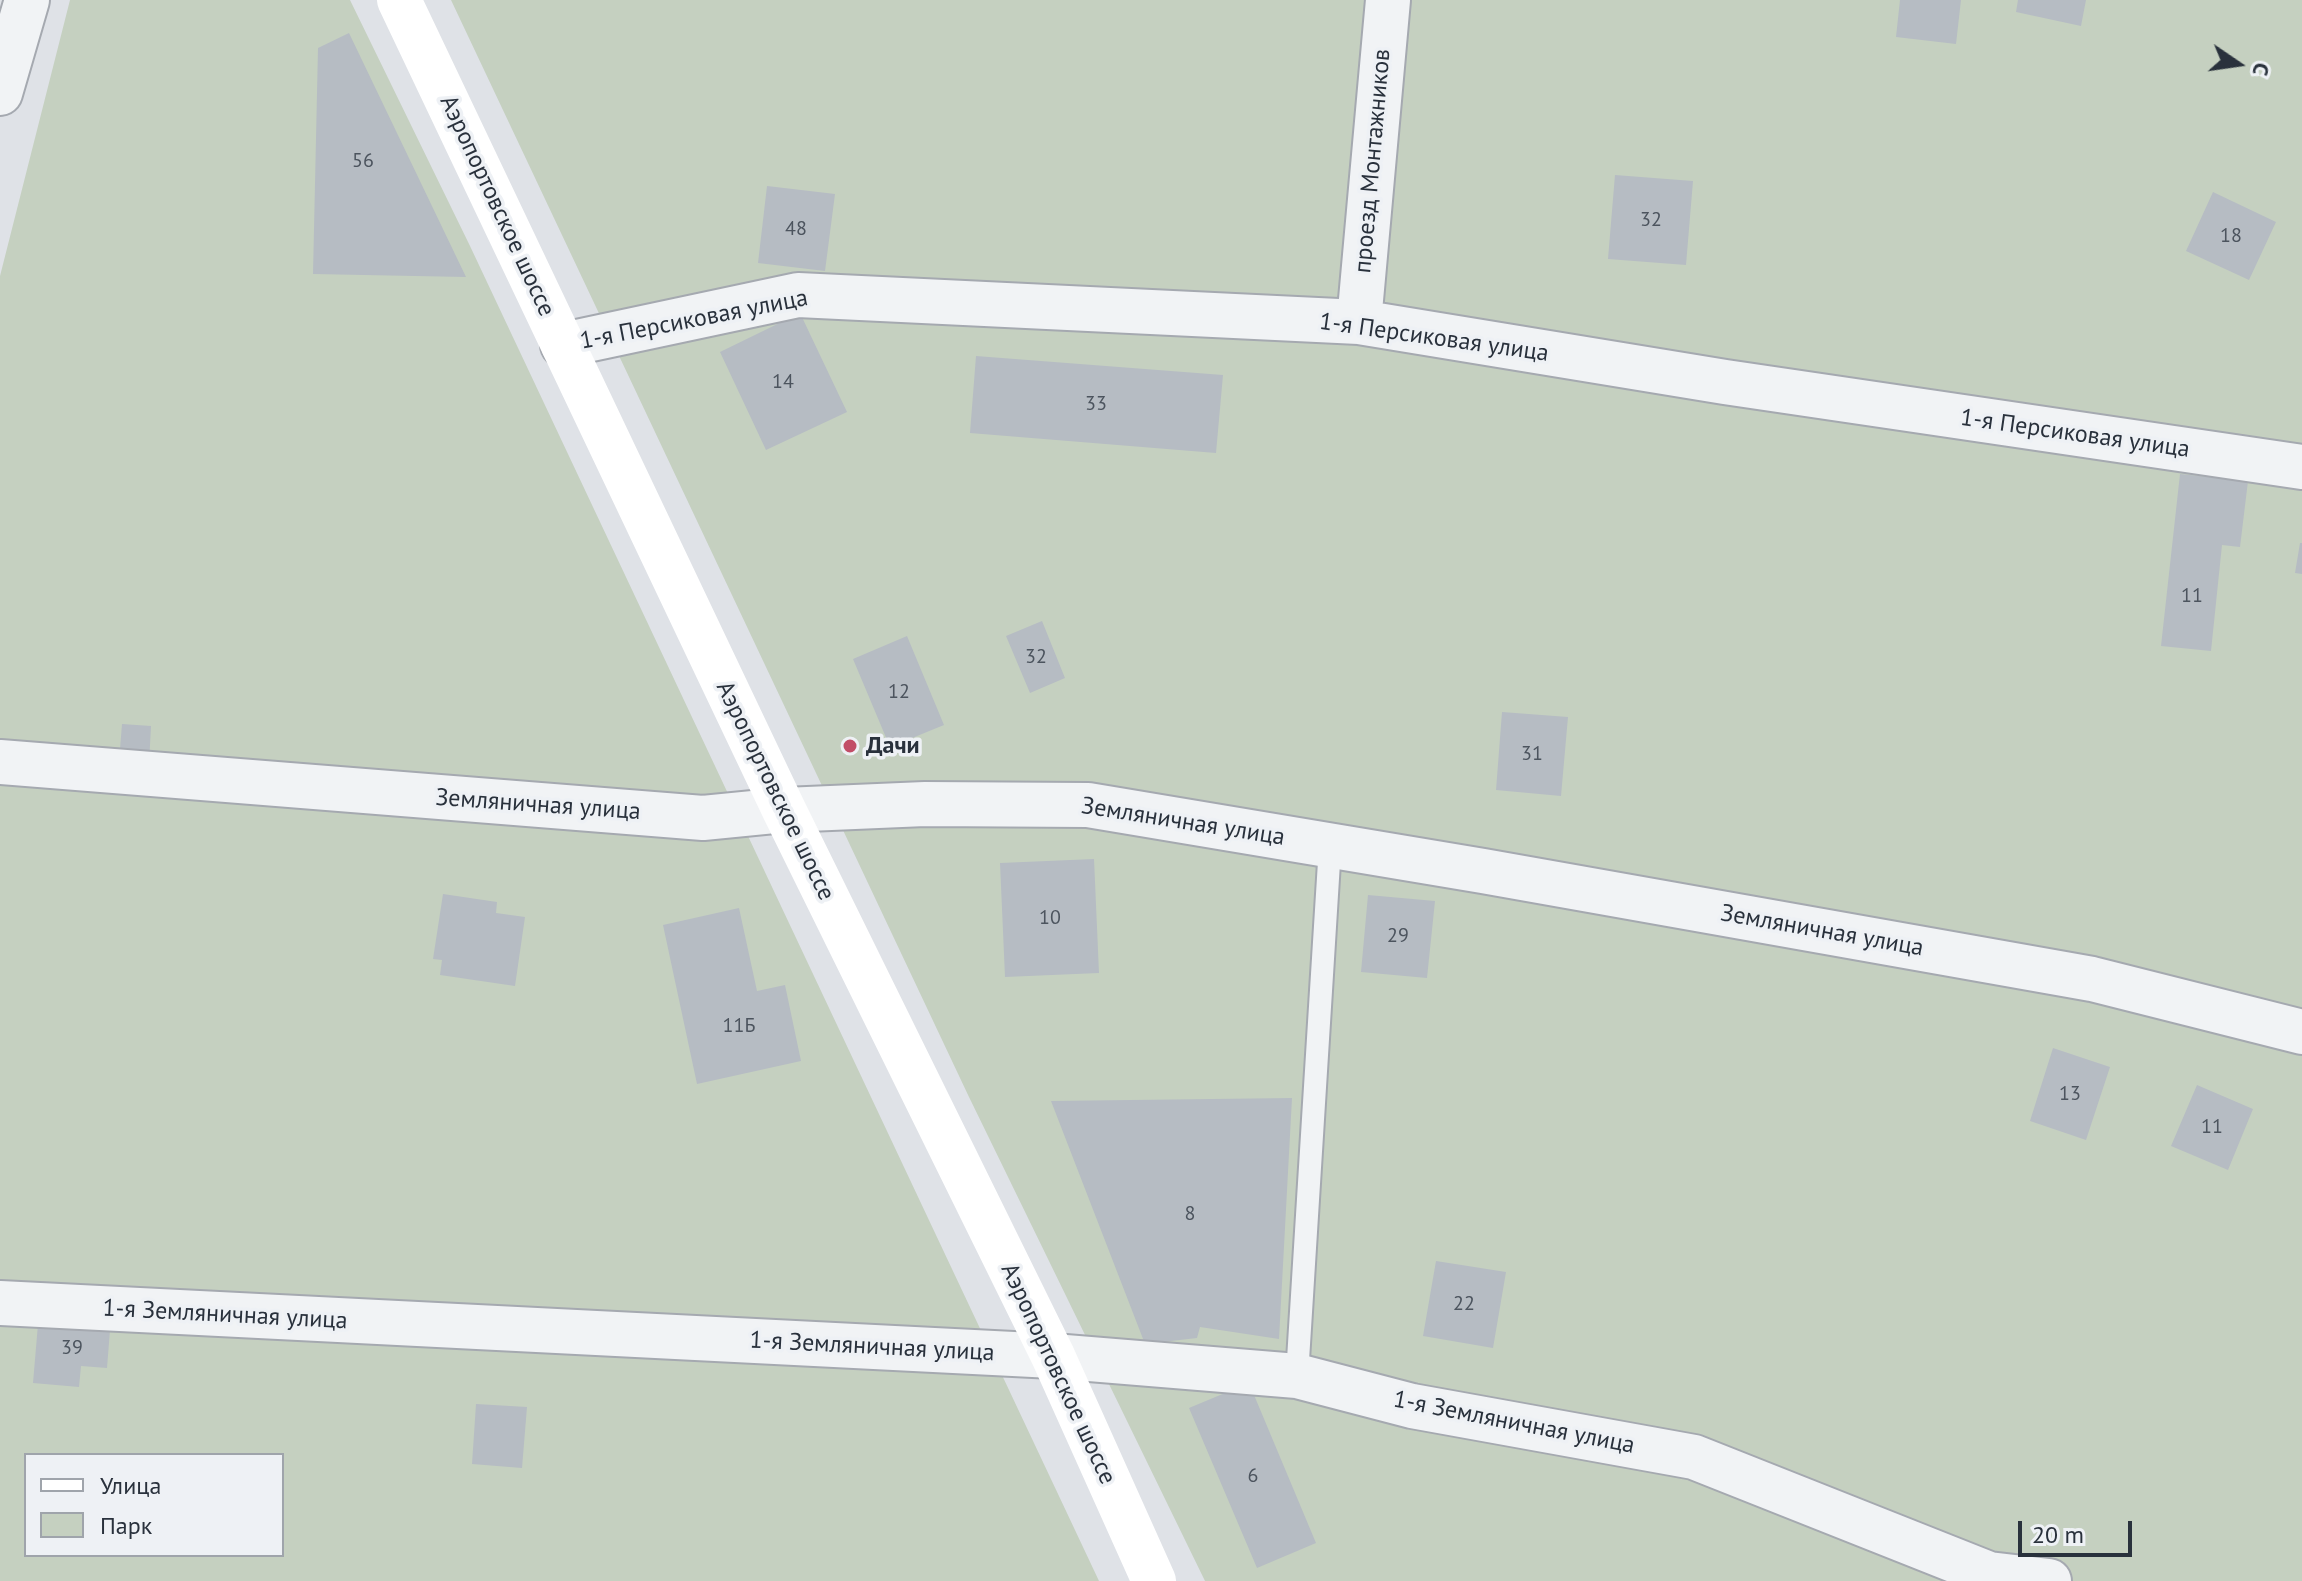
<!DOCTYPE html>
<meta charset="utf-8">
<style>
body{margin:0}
#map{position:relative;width:2302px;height:1581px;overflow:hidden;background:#dfe2e7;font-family:"PT Sans",sans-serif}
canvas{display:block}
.legend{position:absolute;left:24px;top:1453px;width:260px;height:104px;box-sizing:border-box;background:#eef1f5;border:2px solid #9fa4ab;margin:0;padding:10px 14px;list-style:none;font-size:24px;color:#29313c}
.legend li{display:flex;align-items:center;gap:16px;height:40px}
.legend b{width:40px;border:2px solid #9fa4ab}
.north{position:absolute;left:2198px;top:24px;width:80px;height:80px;-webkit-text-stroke:6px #eef1f5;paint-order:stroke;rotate:103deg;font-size:22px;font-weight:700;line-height:32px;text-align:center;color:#29313c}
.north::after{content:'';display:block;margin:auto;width:28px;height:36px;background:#29313c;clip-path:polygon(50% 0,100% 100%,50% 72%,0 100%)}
.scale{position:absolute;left:2018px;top:1521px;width:114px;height:36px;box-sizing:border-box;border:4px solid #29313c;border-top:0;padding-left:10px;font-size:24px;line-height:28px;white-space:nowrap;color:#29313c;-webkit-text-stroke:6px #eef1f5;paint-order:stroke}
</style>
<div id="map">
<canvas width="2302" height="1581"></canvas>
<ul class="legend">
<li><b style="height:10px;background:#fff"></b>Улица</li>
<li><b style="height:22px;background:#c5d0c0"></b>Парк</li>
</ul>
<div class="north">С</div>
<div class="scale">20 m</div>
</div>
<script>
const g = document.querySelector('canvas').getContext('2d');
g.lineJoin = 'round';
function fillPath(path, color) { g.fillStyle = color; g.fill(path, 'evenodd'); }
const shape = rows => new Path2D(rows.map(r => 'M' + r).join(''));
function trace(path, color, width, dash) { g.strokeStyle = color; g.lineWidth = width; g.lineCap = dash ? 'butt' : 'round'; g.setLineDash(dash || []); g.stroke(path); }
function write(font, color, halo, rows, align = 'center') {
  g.font = font + ' "PT Sans",sans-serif'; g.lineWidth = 7; g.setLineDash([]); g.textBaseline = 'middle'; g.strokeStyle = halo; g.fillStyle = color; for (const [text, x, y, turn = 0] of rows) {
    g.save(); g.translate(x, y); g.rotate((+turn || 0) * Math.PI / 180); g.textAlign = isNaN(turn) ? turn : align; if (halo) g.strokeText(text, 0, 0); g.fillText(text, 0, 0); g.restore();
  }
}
fillPath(shape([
 [70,0,350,0,470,246,1099,1581,0,1581,0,276],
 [26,1455,282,1455,282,1555,26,1555],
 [451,0,2302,0,2302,1581,1205,1581,969,1097]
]), '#c5d0c0');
fillPath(shape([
 [1900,0,1961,0,1956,44,1896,37],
 [2018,0,2086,0,2081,26,2016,12],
 [349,33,466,277,313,274,318,48],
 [1615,175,1693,181,1686,265,1608,259],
 [767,186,835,194,825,271,758,263],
 [2213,192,2276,222,2249,280,2186,251],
 [800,313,847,412,766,450,720,352],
 [976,356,1223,375,1216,453,970,433],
 [2180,474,2248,481,2240,547,2222,545,2211,651,2161,646],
 [2300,543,2302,543,2302,574,2295,573],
 [1042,621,1065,678,1030,693,1006,636],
 [907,636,944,725,890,747,853,659],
 [1502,712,1568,717,1561,796,1496,790],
 [122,724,151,726,149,764,119,762],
 [1094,859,1099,973,1005,977,1000,863],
 [443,894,497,902,496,913,525,917,515,986,440,975,442,960,433,959],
 [1368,895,1435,901,1427,978,1361,972],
 [739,908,757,991,785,985,801,1061,697,1084,663,925],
 [2053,1048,2110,1067,2086,1140,2030,1121],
 [2197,1085,2253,1109,2228,1170,2171,1146],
 [1292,1098,1279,1339,1200,1327,1197,1338,1145,1344,1051,1101],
 [1436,1261,1506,1272,1493,1348,1423,1336],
 [38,1324,110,1330,107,1368,81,1366,79,1387,33,1383],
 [1249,1383,1316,1543,1257,1568,1189,1408],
 [476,1404,527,1407,522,1468,472,1464]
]), '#b6bcc3');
const service = shape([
 [1297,1376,1330,846]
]);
const minor = shape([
 [0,93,27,0],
 [1359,322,1388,0],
 [563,345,798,295,1359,322,1725,382,2302,467],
 [0,762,703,818,784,810,925,804,1088,805,1483,871,2092,979,2302,1032],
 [0,1303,1053,1356,1297,1376,1412,1406,1694,1457,1989,1574,2049,1581]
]);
trace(service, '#a5a9b0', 26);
trace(minor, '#a5a9b0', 48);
trace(service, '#f1f3f5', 22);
trace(minor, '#f1f3f5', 44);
trace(shape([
 [399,0,784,810,1053,1356,1154,1581]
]), '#fff', 44);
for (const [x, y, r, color] of [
 [850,746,8,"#c24d67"]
]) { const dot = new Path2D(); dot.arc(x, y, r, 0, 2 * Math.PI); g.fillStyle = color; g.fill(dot); trace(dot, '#eef1f5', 3); }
write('20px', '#4c545e', null, [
 ["56",363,161],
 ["32",1651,220],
 ["48",796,229],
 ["18",2231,236],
 ["14",783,382],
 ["33",1096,404],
 ["11",2192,596],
 ["32",1036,657],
 ["12",899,692],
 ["31",1532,754],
 ["10",1050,918],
 ["29",1398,936],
 ["11Б",739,1026],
 ["13",2070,1094],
 ["11",2212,1127],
 ["8",1190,1214],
 ["22",1464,1304],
 ["39",72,1348],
 ["6",1253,1476]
]);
write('24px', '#29313c', '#eef1f5', [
 ["проезд Монтажников",1373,161,-85],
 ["Аэропортовское шоссе",497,206,65],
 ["1-я Персиковая улица",694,320,-11],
 ["1-я Персиковая улица",1434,338,8],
 ["1-я Персиковая улица",2075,434,8],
 ["Аэропортовское шоссе",775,791,64],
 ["Земляничная улица",538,805,4],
 ["Земляничная улица",1183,822,9],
 ["Земляничная улица",1822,931,10],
 ["1-я Земляничная улица",225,1315,3],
 ["1-я Земляничная улица",872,1347,3],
 ["Аэропортовское шоссе",1058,1374,65],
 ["1-я Земляничная улица",1514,1423,11]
]);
write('bold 24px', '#29313c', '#eef1f5', [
 ["Дачи",866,746]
], 'left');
</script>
